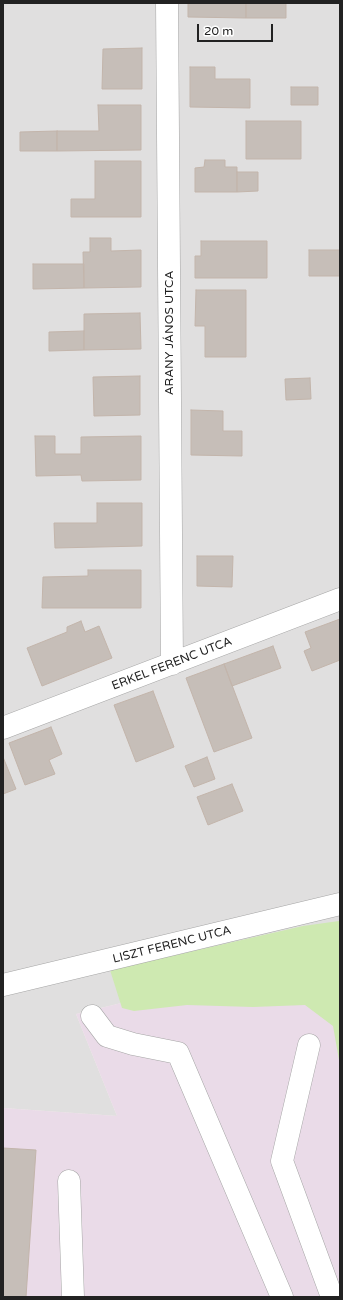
<!DOCTYPE html>
<meta charset="utf-8">
<style>
body{margin:0}
#map{position:relative;width:343px;height:1300px;overflow:hidden;background:#f2eee9;font-family:"Varela Round",sans-serif}
canvas{display:block}
.frame{position:absolute;inset:0;border:4px solid #222;pointer-events:none}
.scale{position:absolute;left:197px;top:24px;width:76px;height:18px;box-sizing:border-box;border:2px solid #222;border-top:0;padding-left:5px;font-size:12px;line-height:14px;white-space:nowrap;color:#222;-webkit-text-stroke:3px #fff;paint-order:stroke}
</style>
<div id="map">
<canvas width="343" height="1300"></canvas>
<div class="frame"></div>
<div class="scale">20 m</div>
</div>
<script>
const g = document.querySelector('canvas').getContext('2d');
g.lineJoin = 'round';
function fillPath(path, color) { g.fillStyle = color; g.fill(path, 'evenodd'); }
const shape = rows => new Path2D(rows.map(r => 'M' + r).join(''));
function trace(path, color, width, dash) { g.strokeStyle = color; g.lineWidth = width; g.lineCap = dash ? 'butt' : 'round'; g.setLineDash(dash || []); g.stroke(path); }
function write(font, color, halo, rows, align = 'center') {
  g.font = font + ' "Varela Round",sans-serif'; g.lineWidth = 3; g.setLineDash([]); g.textBaseline = 'middle'; g.strokeStyle = halo; g.fillStyle = color; for (const [text, x, y, turn = 0] of rows) {
    g.save(); g.translate(x, y); g.rotate((+turn || 0) * Math.PI / 180); g.textAlign = isNaN(turn) ? turn : align; if (halo) g.strokeText(text, 0, 0); g.fillText(text, 0, 0); g.restore();
  }
}
fillPath(shape([
 [3,3,340,3,340,950,76,1014,117,1116,3,1108]
]), '#e0dfdf');
fillPath(shape([
 [340,950,340,1297,3,1297,3,1108,117,1116,76,1014]
]), '#eadbe8');
fillPath(shape([
 [339,921,340,1062,339,1060,333,1026,305,1005,253,1007,187,1005,134,1011,122,1008,110,970,303,926]
]), '#cee9b1');
const building = shape([
 [188,3,246,3,246,18,188,17,188,3],
 [246,3,286,3,286,18,246,18,246,3],
 [142,48,142,89,102,89,103,49,142,48],
 [190,67,215,67,215,79,250,79,250,108,190,107,190,67],
 [291,87,318,87,318,105,291,105,291,87],
 [98,105,141,105,141,150,57,151,57,131,99,131,98,105],
 [246,121,301,121,301,159,246,159,246,121],
 [57,131,57,151,20,151,20,132,57,131],
 [205,160,225,160,225,167,237,167,237,192,195,192,195,168,204,167,205,160],
 [95,161,141,161,141,217,71,217,71,199,95,199,95,161],
 [237,172,258,172,258,191,237,192,237,172],
 [90,238,111,238,111,251,141,250,141,287,84,288,83,252,90,252,90,238],
 [201,241,267,241,267,278,195,278,195,256,201,256,201,241],
 [309,250,340,250,340,276,309,276,309,250],
 [33,264,84,264,84,288,33,289,33,264],
 [196,290,246,290,246,357,205,357,205,326,195,326,196,290],
 [140,313,141,349,84,350,84,314,140,313],
 [84,331,84,350,49,351,49,332,84,331],
 [140,376,140,415,94,416,93,377,140,376],
 [310,378,311,399,286,400,285,379,310,378],
 [191,410,223,411,223,431,242,431,242,456,191,455,191,410],
 [35,436,55,436,55,454,81,454,81,437,141,436,141,480,82,481,81,475,36,476,35,436],
 [97,503,142,503,142,546,55,548,54,523,97,523,97,503],
 [197,556,233,556,232,587,197,586,197,556],
 [88,570,141,570,141,608,42,608,43,577,88,576,88,570],
 [340,619,340,660,312,671,304,651,311,648,305,632,340,619],
 [81,621,85,632,99,626,112,658,42,686,27,648,67,632,67,627,81,621],
 [273,646,281,668,232,686,224,664,273,646],
 [224,664,252,738,214,752,186,678,224,664],
 [153,691,174,747,136,762,114,705,153,691],
 [51,727,62,754,49,760,55,774,25,785,9,743,51,727],
 [3,757,16,789,3,794,3,757],
 [207,757,215,779,194,787,185,766,207,757],
 [232,784,243,811,208,825,197,797,232,784],
 [3,1148,36,1150,26,1297,3,1297,3,1148]
]);
fillPath(building, '#c6beb8');
trace(building, '#c3b5ab', 1);
const minor = shape([
 [167,3,172,664],
 [3,728,340,599],
 [3,985,340,904],
 [92,1016,107,1036,133,1044,178,1053,282,1297],
 [309,1045,282,1161,332,1297],
 [69,1181,73,1297]
]);
trace(minor, '#a6a6a6', 23);
trace(minor, '#fff', 22);
write('12px', '#222', '#fff', [
 ["ARANY JÁNOS UTCA",170,333,-90],
 ["ERKEL FERENC UTCA",172,664,-21],
 ["LISZT FERENC UTCA",172,945,-14]
]);
</script>
